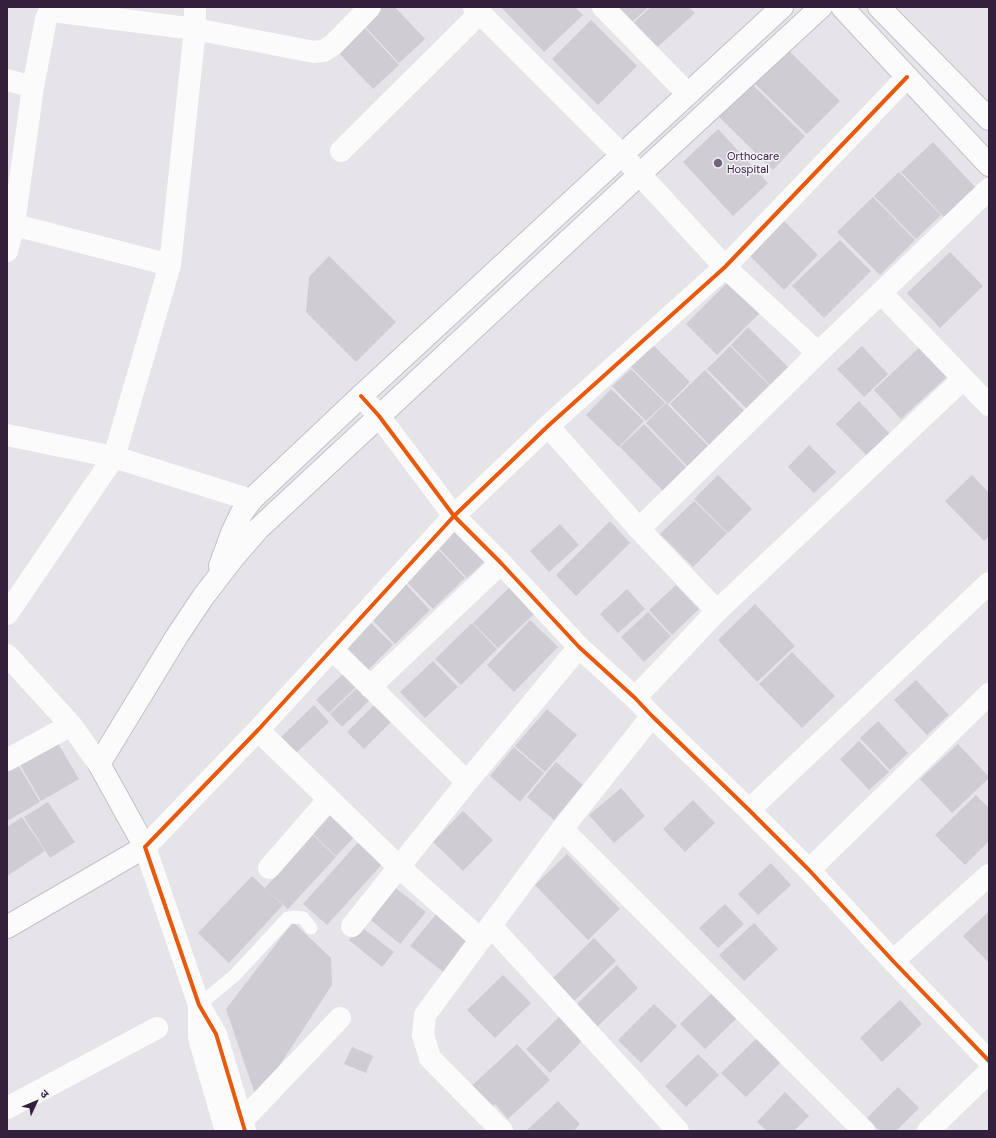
<!DOCTYPE html>
<meta charset="utf-8">
<style>
body{margin:0}
#map{position:relative;width:996px;height:1138px;overflow:hidden;background:#e6e3e9;font-family:"DM Sans","Noto Sans Devanagari",sans-serif}
canvas{display:block}
.frame{position:absolute;inset:0;border:8px solid #33203d;pointer-events:none}
.north{position:absolute;left:16px;top:1082px;width:40px;height:40px;-webkit-text-stroke:3px #f4f1f8;paint-order:stroke;rotate:46deg;font-size:11px;font-weight:700;line-height:16px;text-align:center;color:#33203d}
.north::after{content:'';display:block;margin:auto;width:14px;height:18px;background:#33203d;clip-path:polygon(50% 0,100% 100%,50% 72%,0 100%)}
</style>
<div id="map">
<canvas width="996" height="1138"></canvas>
<div class="frame"></div>
<div class="north">उ</div>
</div>
<script>
const g = document.querySelector('canvas').getContext('2d');
g.lineJoin = 'round';
function fillPath(path, color) { g.fillStyle = color; g.fill(path, 'evenodd'); }
const shape = rows => new Path2D(rows.map(r => 'M' + r).join(''));
function trace(path, color, width, dash) { g.strokeStyle = color; g.lineWidth = width; g.lineCap = dash ? 'butt' : 'round'; g.setLineDash(dash || []); g.stroke(path); }
function write(font, color, halo, rows, align = 'center') {
  g.font = font + ' "DM Sans",sans-serif'; g.lineWidth = 3; g.setLineDash([]); g.textBaseline = 'middle'; g.strokeStyle = halo; g.fillStyle = color; for (const [text, x, y, turn = 0] of rows) {
    g.save(); g.translate(x, y); g.rotate((+turn || 0) * Math.PI / 180); g.textAlign = isNaN(turn) ? turn : align; if (halo) g.strokeText(text, 0, 0); g.fillText(text, 0, 0); g.restore();
  }
}
fillPath(shape([
 [381,7,395,7,425,39,399,63,363,24],
 [501,7,575,7,583,15,544,52],
 [608,7,649,7,626,27],
 [651,7,689,7,695,13,651,53,628,28],
 [591,20,637,66,598,105,552,59],
 [363,26,399,65,373,89,337,51],
 [785,47,840,101,807,134,752,81],
 [751,83,805,136,773,170,718,116],
 [718,129,768,183,733,216,683,162],
 [933,142,976,188,944,217,901,172],
 [899,172,941,215,916,239,874,196],
 [873,197,915,240,880,275,837,232],
 [779,216,818,255,784,290,744,250],
 [840,240,871,271,824,318,792,286],
 [950,252,983,286,940,328,907,293],
 [329,256,396,322,356,362,306,312,309,277],
 [734,276,765,308,717,355,686,324],
 [748,327,794,373,776,391,731,345],
 [924,343,952,372,901,419,874,390],
 [653,345,690,382,668,404,631,367],
 [730,346,775,391,752,414,707,369],
 [862,346,888,374,864,397,837,369],
 [631,369,665,403,646,421,612,386],
 [705,370,746,413,711,447,670,404],
 [611,389,644,421,619,447,586,415],
 [859,401,890,434,867,456,836,424],
 [666,403,712,450,691,470,646,423],
 [644,424,688,469,664,492,620,447],
 [809,445,836,472,814,493,788,467],
 [718,475,752,509,728,533,694,499],
 [972,475,989,493,989,536,984,541,945,501],
 [694,501,727,533,693,567,660,534],
 [610,521,630,543,576,596,556,575],
 [560,524,579,545,549,572,530,551],
 [456,530,485,561,467,578,438,547],
 [437,548,465,578,433,609,404,579],
 [403,581,430,610,395,644,368,615],
 [513,584,538,610,498,648,473,623],
 [676,585,699,609,672,635,649,610],
 [627,589,645,609,618,633,600,614],
 [755,604,795,646,757,682,718,640],
 [648,612,671,636,644,662,621,637],
 [365,617,393,645,366,672,339,644],
 [530,620,558,647,514,692,487,665],
 [472,623,497,649,461,685,435,659],
 [792,652,835,696,802,728,759,684],
 [433,661,458,687,425,718,400,692],
 [348,669,361,682,329,713,316,700],
 [916,680,949,715,927,735,894,700],
 [362,683,374,696,342,727,330,714],
 [380,699,397,716,364,749,347,732],
 [314,705,329,722,295,754,280,738],
 [547,709,577,735,545,772,515,746],
 [878,721,908,753,890,770,860,738],
 [56,740,79,779,41,801,18,761],
 [859,741,889,772,869,790,840,759],
 [958,744,989,777,989,778,952,813,920,779],
 [514,747,544,773,520,802,490,776],
 [556,762,583,785,554,820,527,797],
 [17,763,40,802,7,821,7,769],
 [621,788,645,816,614,843,589,815],
 [976,795,989,808,989,841,965,865,935,835],
 [693,800,715,823,685,852,663,829],
 [48,802,75,842,50,858,24,817],
 [337,808,360,831,336,856,313,834],
 [463,811,493,840,463,871,433,842],
 [22,817,45,851,7,876,7,827],
 [313,835,336,857,288,909,265,888],
 [361,839,385,861,327,925,303,904],
 [567,854,620,909,588,940,535,885],
 [771,863,791,885,758,915,738,894],
 [252,876,283,905,229,963,198,933],
 [392,885,426,912,400,944,367,917],
 [725,904,744,924,718,948,699,928],
 [989,911,989,963,963,936],
 [438,912,473,940,446,974,410,946],
 [293,922,331,958,332,985,257,1100,226,1009],
 [754,923,778,949,744,981,719,955],
 [360,926,394,952,382,967,349,940],
 [594,938,616,961,573,1002,551,980],
 [617,965,638,988,597,1027,576,1005],
 [503,975,531,1003,495,1038,467,1010],
 [716,989,741,1014,705,1049,680,1024],
 [900,1000,922,1024,882,1062,860,1038],
 [654,1004,677,1026,641,1063,618,1040],
 [559,1017,582,1041,550,1073,526,1049],
 [757,1038,781,1062,746,1097,721,1073],
 [517,1044,550,1080,508,1119,495,1104,488,1111,468,1089],
 [352,1047,373,1056,366,1073,344,1064],
 [698,1054,719,1075,686,1107,665,1086],
 [898,1087,919,1108,896,1131,880,1131,867,1118],
 [785,1092,809,1116,794,1131,767,1131,757,1122],
 [558,1101,580,1124,574,1131,526,1131]
]), '#d0ccd3');
const secondary = shape([
 [842,7,989,165],
 [879,7,989,119],
 [220,566,232,533,241,514,251,500,361,396,782,7],
 [7,927,145,847,99,764,177,636,203,597,233,558,258,529,640,174,821,7]
]);
trace(secondary, '#c4bfc9', 24);
trace(shape([
 [199,1005,234,976,288,918,295,917,303,918,311,928]
]), '#fbfbfc', 13);
trace(shape([
 [474,7,622,155,725,267,818,353],
 [603,7,688,94],
 [7,80,33,87],
 [341,151,480,13],
 [7,223,170,265],
 [7,251,14,224,33,87,46,19,48,14,52,11,195,29,314,52,323,51,333,45,370,7],
 [881,293,989,405],
 [361,396,379,416,454,516,501,563,579,647,635,698,652,716,749,810,809,870,893,961,989,1061],
 [548,426,639,529,717,611],
 [7,435,114,457,251,500],
 [639,529,818,353,989,189],
 [7,614,114,457,170,265,195,29,195,7],
 [332,649,467,782,579,647],
 [7,655,71,725,99,764],
 [370,687,501,563],
 [635,698,717,611,963,379],
 [652,716,562,829,864,1131],
 [258,730,399,867,467,782],
 [7,760,71,725],
 [749,810,989,583],
 [269,868,329,799],
 [809,870,989,694],
 [352,926,399,867,480,939],
 [491,926,678,1131],
 [893,961,989,875],
 [199,1006,199,1038,226,1131],
 [7,1108,157,1028],
 [242,1121,340,1018],
 [245,1131,216,1034,199,1005,145,847,258,730,454,516,548,426,725,267,907,77],
 [502,1131,430,1058,423,1035,425,1015,562,829],
 [928,1131,989,1072]
]), '#fbfbfc', 22);
trace(secondary, '#fbfbfc', 22);
trace(shape([
 [361,396,379,416,454,516,501,563,579,647,635,698,652,716,749,810,809,870,893,961,989,1061],
 [245,1131,216,1034,199,1005,145,847,258,730,454,516,548,426,725,267,907,77]
]), '#e8590c', 4);
for (const [x, y, r, color] of [
 [718,163,5,"#726479"]
]) { const dot = new Path2D(); dot.arc(x, y, r, 0, 2 * Math.PI); g.fillStyle = color; g.fill(dot); trace(dot, '#f4f1f8', 1.5); }
write('11px', '#33203d', '#f4f1f8', [
 ["Orthocare",727,157],
 ["Hospital",727,170]
], 'left');
</script>
